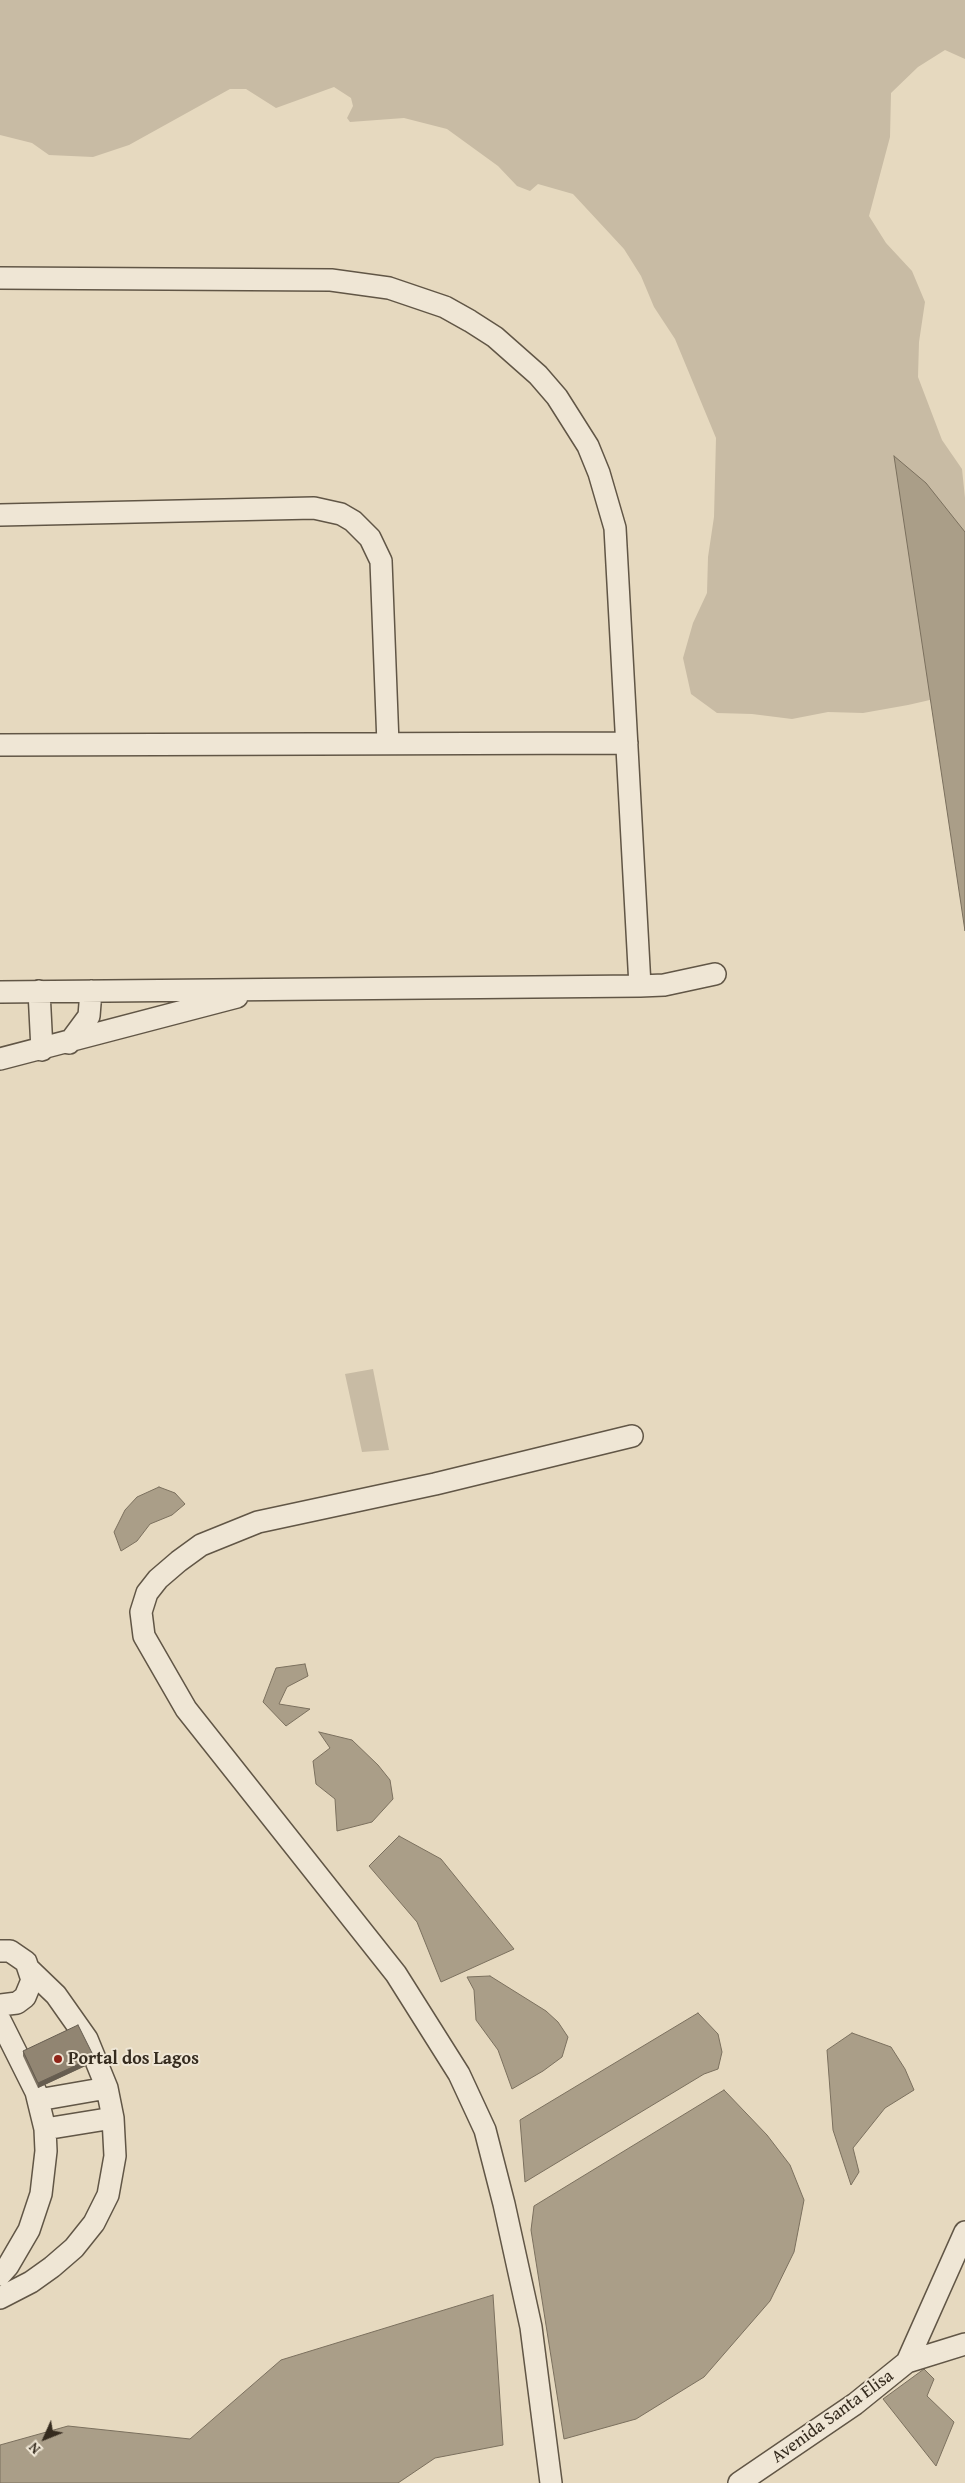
<!DOCTYPE html>
<style>
body{margin:0}
#map{position:relative;width:965px;height:2483px;overflow:hidden;background:#e6d9bf;font-family:"Gentium Book Plus",serif}
canvas{display:block}
.north{position:absolute;left:20px;top:2413px;width:50px;height:50px;-webkit-text-stroke:4px #efe6d5;paint-order:stroke;rotate:226deg;font-size:14px;font-weight:700;line-height:20px;text-align:center;color:#352b1e}
.north::after{content:'';display:block;margin:auto;width:18px;height:22px;background:#352b1e;clip-path:polygon(50% 0,100% 100%,50% 72%,0 100%)}
</style>
<div id="map">
<canvas width="965" height="2483"></canvas>
<div class="north">N</div>
</div>
<script>
const g = document.querySelector('canvas').getContext('2d');
g.lineJoin = 'round';
function fillPath(path, color) { g.fillStyle = color; g.fill(path, 'evenodd'); }
const shape = rows => new Path2D(rows.map(r => 'M' + r).join(''));
function trace(path, color, width, dash) { g.strokeStyle = color; g.lineWidth = width; g.lineCap = dash ? 'butt' : 'round'; g.setLineDash(dash || []); g.stroke(path); }
function write(font, color, halo, rows, align = 'center') {
  g.font = font + ' "Gentium Book Plus",serif'; g.lineWidth = 4; g.setLineDash([]); g.textBaseline = 'middle'; g.strokeStyle = halo; g.fillStyle = color; for (const [text, x, y, turn = 0] of rows) {
    g.save(); g.translate(x, y); g.rotate((+turn || 0) * Math.PI / 180); g.textAlign = isNaN(turn) ? turn : align; if (halo) g.strokeText(text, 0, 0); g.fillText(text, 0, 0); g.restore();
  }
}
fillPath(shape([
 [0,0,965,0,965,59,945,50,918,67,891,93,890,137,869,216,886,243,912,271,925,302,919,342,918,377,942,440,962,469,965,498,965,688,943,697,908,705,863,713,828,712,792,719,752,714,717,713,691,694,683,658,693,623,707,593,708,557,714,517,716,438,675,339,654,307,641,276,624,249,573,194,538,184,530,191,517,186,498,166,447,129,404,118,350,122,347,118,353,106,351,98,334,87,276,108,246,89,230,89,129,145,93,157,49,155,32,143,0,135],
 [373,1369,389,1450,362,1452,345,1374]
]), '#c8bba4');
const water = shape([
 [894,456,926,483,965,532,965,931,894,456],
 [159,1487,175,1493,185,1504,172,1515,150,1524,137,1541,121,1551,114,1532,125,1510,137,1497,159,1487],
 [305,1664,308,1676,287,1687,279,1704,310,1709,286,1726,263,1702,276,1668,305,1664],
 [319,1732,352,1740,378,1765,390,1780,393,1799,372,1822,337,1831,335,1799,316,1784,313,1761,330,1748,319,1732],
 [399,1836,441,1859,514,1949,441,1982,417,1922,369,1866,399,1836],
 [490,1976,546,2011,558,2022,568,2037,562,2057,543,2071,512,2089,498,2050,476,2020,474,1990,467,1977,490,1976],
 [698,2013,718,2034,722,2052,718,2069,704,2074,525,2182,520,2120,698,2013],
 [852,2033,891,2047,905,2069,914,2090,885,2108,853,2148,859,2172,851,2185,833,2130,827,2050,852,2033],
 [724,2090,767,2135,790,2165,804,2200,794,2252,770,2301,704,2377,636,2419,564,2439,531,2230,534,2206,724,2090],
 [493,2295,503,2445,435,2458,398,2483,0,2483,0,2445,68,2426,190,2439,281,2360,493,2295],
 [924,2369,934,2379,927,2396,954,2422,936,2466,883,2399,924,2369]
]);
fillPath(water, '#aa9e88');
trace(water, '#7b705e', 1);
const minor = shape([
 [0,278,331,280,389,288,445,307,470,321,495,337,538,375,557,397,588,446,599,473,615,528,640,986],
 [0,515,314,508,341,514,353,521,370,538,381,561,388,744],
 [0,745,627,743],
 [39,991,42,1050],
 [0,992,640,986,664,985,715,974],
 [69,1043,89,1016,91,991],
 [0,1059,237,997],
 [0,1951,10,1951,26,1962,32,1980,25,1997,17,2003,0,2005],
 [0,2020,36,2092,45,2129,46,2151,41,2194,29,2230,8,2266,0,2275],
 [38,2100,107,2088],
 [45,2129,113,2118],
 [0,2298,31,2282,52,2267,74,2248,94,2223,108,2195,115,2156,113,2118,107,2088,87,2039,56,1995,30,1970],
 [907,2362,965,2344],
 [551,2483,531,2327,504,2204,485,2130,459,2074,396,1974,186,1709,144,1636,141,1612,147,1593,158,1579,179,1561,201,1545,258,1522,435,1484,632,1436],
 [739,2483,855,2404,907,2362,965,2232]
]);
trace(minor, '#615646', 24);
trace(minor, '#efe6d5', 21);
fillPath(shape([
 [23,2051,94,2062,38,2088,23,2056]
]), '#7d7262');
fillPath(shape([
 [94,2057,94,2062,38,2088,38,2083]
]), '#665d50');
const building = shape([
 [78,2025,94,2057,38,2083,23,2051,78,2025]
]);
fillPath(building, '#918572');
trace(building, '#665d50', 1);
for (const [x, y, r, color] of [
 [58,2059,5,"#8f2418"]
]) { const dot = new Path2D(); dot.arc(x, y, r, 0, 2 * Math.PI); g.fillStyle = color; g.fill(dot); trace(dot, '#efe6d5', 2); }
write('bold 18px', '#352b1e', '#efe6d5', [
 ["Portal dos Lagos",68,2059]
], 'left');
write('18px', '#352b1e', '#efe6d5', [
 ["Avenida Santa Elisa",833,2417,-36]
]);
</script>
